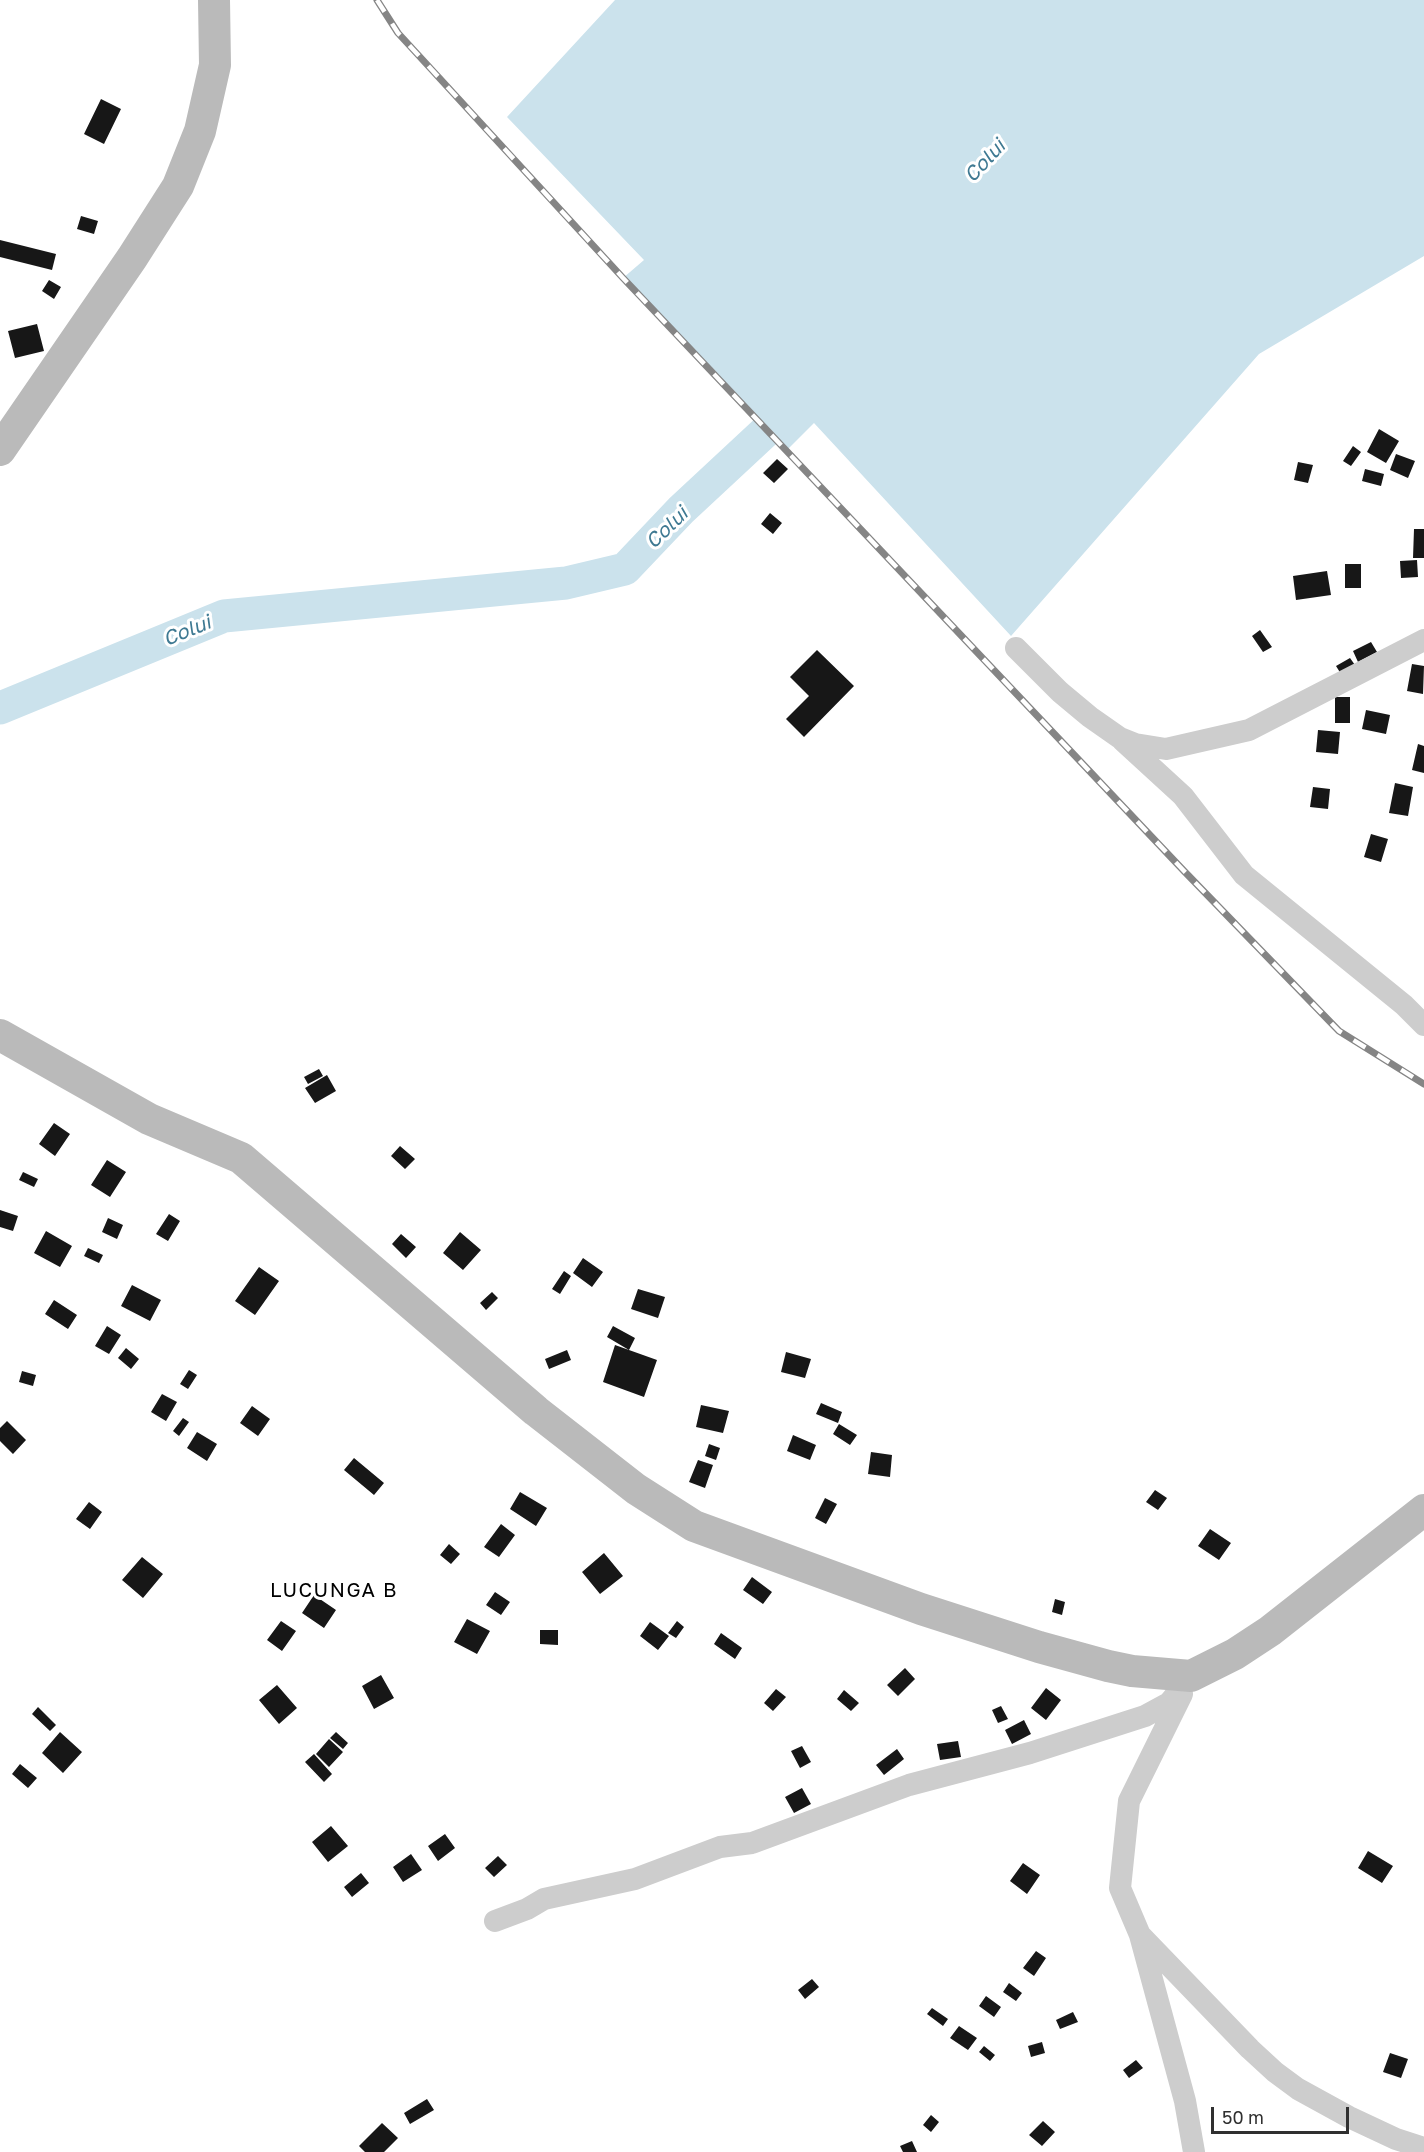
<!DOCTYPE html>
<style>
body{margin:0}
#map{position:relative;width:1424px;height:2152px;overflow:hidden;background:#fff;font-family:"Golos Text",sans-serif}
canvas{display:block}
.scale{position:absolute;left:1211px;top:2107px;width:138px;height:27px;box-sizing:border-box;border:3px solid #303030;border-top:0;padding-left:8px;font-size:18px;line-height:21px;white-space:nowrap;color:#303030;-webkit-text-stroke:4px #fff;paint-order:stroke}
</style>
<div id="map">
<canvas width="1424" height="2152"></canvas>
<div class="scale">50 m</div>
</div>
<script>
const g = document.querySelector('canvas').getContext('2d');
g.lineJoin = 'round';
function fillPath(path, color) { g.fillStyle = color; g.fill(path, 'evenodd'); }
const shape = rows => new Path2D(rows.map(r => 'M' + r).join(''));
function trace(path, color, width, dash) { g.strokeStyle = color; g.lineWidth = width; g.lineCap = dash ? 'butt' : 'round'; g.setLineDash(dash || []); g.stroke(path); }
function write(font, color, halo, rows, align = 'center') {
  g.font = font + ' "Golos Text",sans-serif'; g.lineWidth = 6; g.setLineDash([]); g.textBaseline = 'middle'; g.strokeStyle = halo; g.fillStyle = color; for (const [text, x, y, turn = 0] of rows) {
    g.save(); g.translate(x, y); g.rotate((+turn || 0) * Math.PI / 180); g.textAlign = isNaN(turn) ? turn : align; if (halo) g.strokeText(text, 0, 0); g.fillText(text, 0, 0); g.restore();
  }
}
fillPath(shape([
 [615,0,1424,0,1424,256,1259,354,1011,636,814,423,787,450,697,358,623,278,644,260,507,117]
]), '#cbe2ec');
trace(shape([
 [0,708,224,616,566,583,625,569,681,510,767,430,794,395]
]), '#cbe2ec', 33);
fillPath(shape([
 [101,99,121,109,104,144,84,134],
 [81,216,98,221,94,234,77,229],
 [0,240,56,254,52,270,0,257],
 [49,280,61,287,54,299,42,291],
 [37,324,44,351,15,358,8,331],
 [1379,429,1399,441,1386,463,1367,452],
 [1353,446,1361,452,1351,466,1343,461],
 [1396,454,1415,461,1408,478,1390,470],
 [777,459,788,469,774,483,763,473],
 [1298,462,1313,465,1308,483,1294,480],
 [1365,469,1384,474,1381,486,1362,481],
 [770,513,782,523,773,534,761,524],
 [1414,529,1424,529,1424,558,1413,558],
 [1417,560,1418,577,1401,578,1400,561],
 [1345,564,1361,564,1361,588,1345,588],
 [1327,571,1331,595,1296,600,1293,576],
 [1260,630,1272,647,1263,652,1252,636],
 [1371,642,1377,652,1358,662,1353,651],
 [817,650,854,686,804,737,786,719,809,696,790,677],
 [1350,658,1355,665,1341,674,1336,666],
 [1412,664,1424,666,1423,694,1407,691],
 [1335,697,1350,697,1350,723,1335,723],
 [1366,710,1390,715,1386,734,1362,729],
 [1318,730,1340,732,1338,754,1316,752],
 [1418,744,1424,746,1424,773,1412,770],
 [1395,783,1413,787,1408,816,1389,813],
 [1313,787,1330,789,1328,809,1310,807],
 [1371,834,1388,839,1381,862,1364,857],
 [319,1069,323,1076,308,1084,304,1077],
 [327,1075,336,1091,315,1103,305,1088],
 [54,1123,70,1134,55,1156,39,1144],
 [400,1146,415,1159,405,1169,391,1156],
 [107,1160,126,1172,110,1197,91,1185],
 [23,1172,38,1179,34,1187,19,1180],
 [0,1210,18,1216,13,1231,0,1227],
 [169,1214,180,1221,168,1241,156,1234],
 [108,1218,123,1225,117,1239,102,1232],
 [46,1231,72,1246,60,1267,34,1253],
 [460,1232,481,1250,463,1270,443,1253],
 [401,1234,416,1247,406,1258,392,1244],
 [88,1248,103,1255,99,1263,84,1256],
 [583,1258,603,1272,592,1287,573,1273],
 [259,1267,279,1281,255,1315,235,1301],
 [564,1271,571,1276,560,1294,552,1289],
 [132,1285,161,1300,150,1321,121,1306],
 [638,1289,665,1297,658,1318,631,1309],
 [492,1292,498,1298,486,1310,480,1303],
 [54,1300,77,1315,68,1329,45,1314],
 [107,1326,121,1335,109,1354,95,1346],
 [613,1326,635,1338,629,1350,607,1337],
 [615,1345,657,1360,644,1397,603,1382],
 [126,1348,139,1359,131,1369,118,1358],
 [567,1350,571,1360,549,1369,545,1359],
 [786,1352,811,1359,805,1378,781,1372],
 [189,1370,197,1375,188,1389,180,1384],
 [22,1371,36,1375,33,1386,19,1382],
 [162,1394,177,1402,166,1421,151,1412],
 [821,1403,842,1412,838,1423,816,1414],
 [701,1405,729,1411,723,1433,696,1427],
 [252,1406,270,1419,258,1436,240,1423],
 [183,1418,189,1422,179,1436,173,1431],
 [7,1421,26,1440,13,1454,0,1441,0,1428],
 [839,1424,857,1435,850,1445,833,1434],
 [197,1432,217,1444,207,1461,187,1448],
 [793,1435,816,1445,810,1460,787,1451],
 [709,1444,720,1448,716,1460,705,1456],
 [871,1452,892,1455,890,1477,868,1474],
 [354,1458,384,1483,374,1495,344,1470],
 [698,1460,713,1465,705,1488,689,1482],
 [1155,1490,1167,1498,1158,1510,1146,1502],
 [520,1492,547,1508,536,1526,510,1509],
 [825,1498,837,1504,826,1524,815,1518],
 [89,1502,102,1512,90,1529,76,1519],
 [501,1524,515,1535,499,1557,484,1547],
 [1210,1529,1231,1543,1219,1560,1198,1546],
 [449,1544,460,1554,451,1564,440,1555],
 [604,1553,623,1576,600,1594,582,1572],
 [142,1557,163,1574,143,1598,122,1580],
 [752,1577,772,1592,763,1604,743,1590],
 [495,1592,510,1602,501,1615,486,1605],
 [314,1595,336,1610,324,1628,302,1613],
 [1055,1599,1065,1602,1062,1615,1052,1612],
 [467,1619,490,1631,477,1654,454,1642],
 [281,1621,296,1631,282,1651,267,1640],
 [677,1621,684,1627,676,1638,668,1633],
 [650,1622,669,1636,658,1650,640,1636],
 [540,1630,558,1630,558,1645,540,1644],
 [721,1633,742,1648,735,1659,714,1644],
 [905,1668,915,1679,898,1696,887,1685],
 [381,1675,394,1698,374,1709,362,1686],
 [277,1685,297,1708,279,1724,259,1700],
 [1046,1688,1061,1700,1046,1720,1031,1708],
 [776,1689,786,1697,773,1711,764,1703],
 [844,1690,859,1703,851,1711,837,1699],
 [1001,1706,1008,1719,998,1723,992,1710],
 [38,1707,56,1725,50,1731,32,1714],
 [1024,1720,1031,1734,1012,1744,1005,1730],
 [60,1732,82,1752,63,1773,42,1753],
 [336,1732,348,1743,343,1749,330,1738],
 [329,1739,343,1752,329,1767,316,1754],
 [958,1741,961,1757,940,1760,937,1744],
 [802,1746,811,1762,800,1768,791,1751],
 [897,1749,904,1759,884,1775,876,1765],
 [314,1754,332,1774,324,1782,305,1762],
 [20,1764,37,1778,28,1788,12,1774],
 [802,1788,811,1804,794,1813,785,1797],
 [331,1826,348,1846,328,1862,312,1842],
 [445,1834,455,1848,438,1861,428,1846],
 [1368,1851,1393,1866,1382,1883,1358,1868],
 [411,1854,422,1870,403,1882,393,1867],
 [498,1856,507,1865,494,1877,485,1868],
 [1023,1863,1040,1875,1027,1894,1010,1881],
 [361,1873,369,1883,352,1897,344,1887],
 [1036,1951,1046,1958,1034,1976,1023,1968],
 [812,1979,819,1987,805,1999,798,1990],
 [1009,1983,1022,1993,1016,2001,1003,1992],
 [986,1996,1001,2007,994,2017,979,2006],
 [932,2008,948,2019,943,2026,927,2014],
 [1073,2012,1078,2022,1060,2029,1056,2020],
 [959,2026,977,2038,968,2050,950,2038],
 [1042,2042,1045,2053,1031,2057,1028,2046],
 [984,2046,995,2055,990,2061,979,2052],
 [1390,2053,1408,2059,1401,2078,1383,2072],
 [1136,2060,1143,2068,1129,2078,1123,2070],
 [427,2099,434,2110,410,2124,404,2113],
 [931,2115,939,2122,931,2132,923,2125],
 [1043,2121,1055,2132,1042,2146,1029,2135],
 [382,2123,398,2138,384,2152,365,2152,359,2146],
 [912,2141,917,2152,903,2152,900,2146]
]), '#171717');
trace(shape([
 [1016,648,1060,692,1090,717,1120,738,1135,744,1166,749,1249,730,1424,640],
 [1123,741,1183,796,1244,875,1404,1005,1424,1025],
 [1182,1694,1129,1801,1120,1888,1140,1935,1185,2101,1194,2152],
 [495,1921,527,1909,544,1899,635,1879,720,1847,752,1843,909,1785,1030,1753,1145,1716,1169,1703,1191,1676],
 [1141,1936,1250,2049,1275,2072,1298,2089,1349,2117,1396,2139,1424,2148]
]), '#cdcdcd', 22);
trace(shape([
 [0,450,132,258,178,186,200,131,215,65,214,0],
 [0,1035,149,1119,241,1158,536,1411,636,1489,694,1526,921,1609,1039,1647,1108,1666,1132,1671,1191,1676,1235,1654,1270,1631,1424,1510]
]), '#bababa', 32);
const rail = shape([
 [377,0,398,33,623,278,1184,871,1339,1031,1424,1084]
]);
trace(rail, '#858585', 7);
trace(rail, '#fff', 4.5, [14]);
write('italic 20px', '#3e7992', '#fff', [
 ["Colui",985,161,-47],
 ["Colui",667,528,-44],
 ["Colui",187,631,-22]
]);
g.letterSpacing = '1.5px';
write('20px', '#000', '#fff', [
 ["LUCUNGA B",334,1591]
]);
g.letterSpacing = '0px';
</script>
